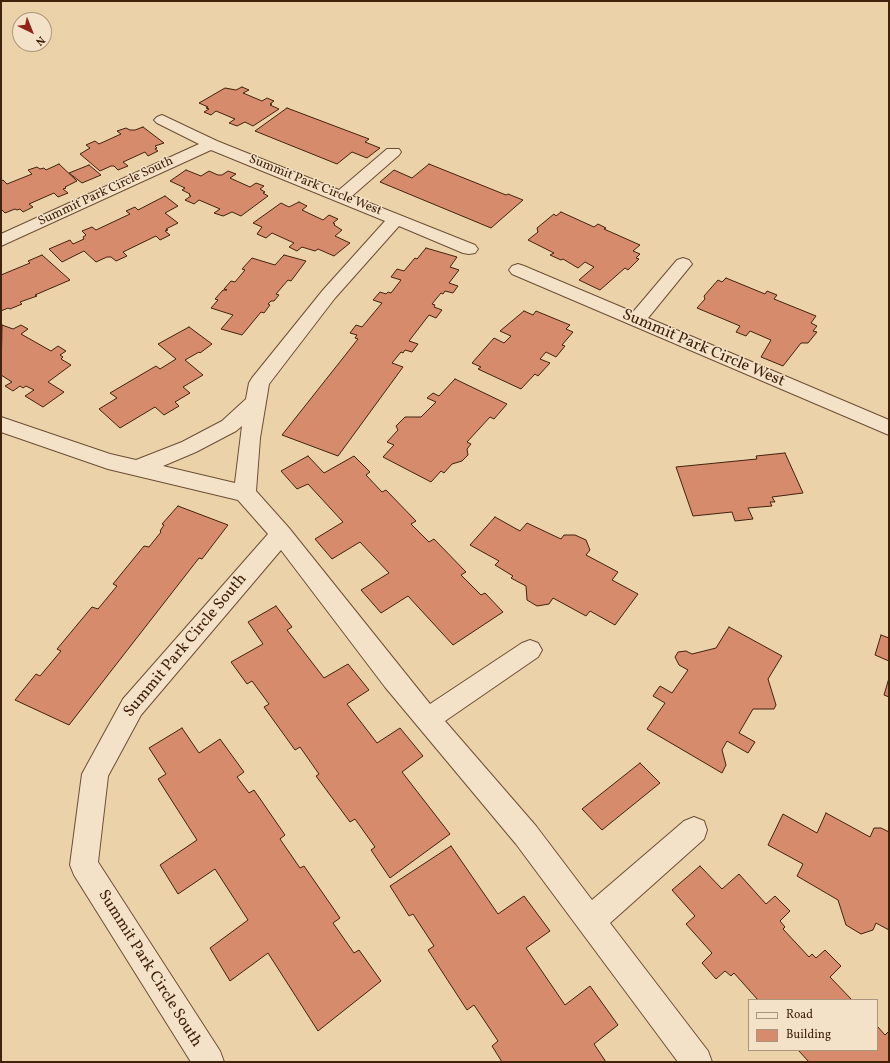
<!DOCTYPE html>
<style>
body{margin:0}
#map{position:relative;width:890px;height:1063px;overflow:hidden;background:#ecd2a9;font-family:Vollkorn,serif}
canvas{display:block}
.frame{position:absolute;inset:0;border:2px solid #41220d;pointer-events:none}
.legend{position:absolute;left:748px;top:999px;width:130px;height:52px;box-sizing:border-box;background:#f3e2c7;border:1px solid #ac957d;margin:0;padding:5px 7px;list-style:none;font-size:12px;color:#41220d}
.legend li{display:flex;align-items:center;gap:8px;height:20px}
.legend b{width:20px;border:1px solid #ac957d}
.north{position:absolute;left:12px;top:12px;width:40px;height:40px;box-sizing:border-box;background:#f3e2c7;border:1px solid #ac957d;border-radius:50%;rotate:137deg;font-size:11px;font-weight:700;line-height:16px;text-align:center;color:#41220d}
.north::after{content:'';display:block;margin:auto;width:14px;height:18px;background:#8f2418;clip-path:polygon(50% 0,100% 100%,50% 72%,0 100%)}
</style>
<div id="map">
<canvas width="890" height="1063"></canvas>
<div class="frame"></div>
<ul class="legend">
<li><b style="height:5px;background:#f3e2c7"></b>Road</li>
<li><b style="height:11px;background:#d68b6d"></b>Building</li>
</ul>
<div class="north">N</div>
</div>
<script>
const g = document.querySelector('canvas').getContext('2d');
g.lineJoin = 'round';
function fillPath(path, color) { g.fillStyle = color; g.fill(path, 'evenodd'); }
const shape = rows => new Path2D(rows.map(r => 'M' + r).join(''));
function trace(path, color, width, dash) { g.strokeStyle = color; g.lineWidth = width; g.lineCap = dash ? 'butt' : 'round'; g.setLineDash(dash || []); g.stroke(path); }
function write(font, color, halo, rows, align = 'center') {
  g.font = font + ' Vollkorn,serif'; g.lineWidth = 3; g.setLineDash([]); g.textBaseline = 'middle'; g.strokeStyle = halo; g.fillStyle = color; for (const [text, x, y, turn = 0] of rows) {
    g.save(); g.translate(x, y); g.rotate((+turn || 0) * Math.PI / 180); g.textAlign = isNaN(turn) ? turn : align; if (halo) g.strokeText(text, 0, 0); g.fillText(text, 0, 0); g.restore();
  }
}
const building = shape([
 [242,87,249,90,243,93,262,101,267,98,274,101,270,104,272,104,270,105,279,109,253,126,245,122,237,126,229,123,235,119,216,111,211,115,204,112,209,109,206,108,208,107,199,103,225,88,236,90,242,87],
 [287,108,369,139,365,142,380,148,367,158,352,152,337,164,255,131,287,108],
 [143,127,164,143,155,146,157,148,155,149,158,151,148,156,145,152,123,162,128,166,118,170,114,166,111,166,100,171,80,154,90,148,86,145,95,141,99,144,121,134,117,131,126,128,130,130,135,130,143,127],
 [59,164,77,181,65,187,66,188,63,189,68,193,58,197,54,193,29,204,33,207,23,212,20,209,17,210,15,209,5,213,1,209,1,181,3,180,7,184,32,174,28,170,37,167,40,169,44,168,46,170,59,164],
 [429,164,506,195,508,194,523,200,491,228,380,182,394,170,412,178,429,164],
 [89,165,101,175,82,183,69,173,89,165],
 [186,170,201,176,209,171,218,175,222,175,228,171,236,174,230,178,250,187,256,183,264,186,260,189,265,192,263,193,268,196,241,216,232,212,223,216,214,213,220,209,199,200,194,204,185,200,191,196,189,195,190,194,182,190,185,188,170,181,186,170],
 [165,196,178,206,165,213,178,223,166,229,168,230,165,231,170,235,160,240,156,236,123,252,127,256,116,261,111,257,107,257,96,262,84,251,62,262,49,249,70,240,73,244,84,239,83,237,86,235,82,231,92,227,96,230,130,214,126,211,135,207,138,210,165,196],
 [299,202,307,206,302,210,323,220,329,215,338,219,333,223,335,224,334,225,342,230,335,236,350,243,334,256,318,249,315,251,302,247,297,251,289,247,294,243,272,233,266,238,257,234,262,227,253,223,281,203,289,207,299,202],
 [561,212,594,227,598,224,606,228,604,229,640,245,633,251,640,254,636,258,639,259,628,270,625,268,600,290,579,280,594,267,585,262,578,268,563,259,561,260,550,255,554,253,528,240,538,232,537,228,554,214,556,216,561,212],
 [426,248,457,257,450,267,459,270,449,283,458,286,453,293,445,291,443,294,441,293,432,304,435,305,434,307,442,310,436,318,429,315,409,341,418,344,412,352,405,350,403,353,401,352,392,363,403,367,338,456,282,435,358,339,355,338,357,335,350,333,356,325,362,327,382,303,373,300,380,292,386,294,388,292,391,293,401,280,391,277,397,269,404,271,415,258,417,259,426,248],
 [42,255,70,280,35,295,37,296,20,302,22,304,10,309,8,308,1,311,1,275,30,263,28,261,42,255],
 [284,255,306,261,291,281,288,280,276,294,279,295,274,301,271,301,268,304,270,305,264,313,261,312,242,335,221,329,233,315,211,308,218,300,215,299,223,290,227,290,224,289,231,281,235,282,245,270,242,269,252,258,275,265,284,255],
 [726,278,765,294,767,291,777,295,774,299,816,316,811,323,817,326,813,331,817,332,808,343,801,343,783,366,761,357,771,340,750,331,746,336,736,332,740,326,697,308,705,299,704,296,718,280,722,282,726,278],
 [524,311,533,315,536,311,570,325,566,329,573,332,562,345,565,346,556,357,546,352,540,359,550,363,538,376,535,374,521,389,478,369,481,367,472,363,494,338,504,343,511,336,500,331,524,311],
 [2,325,13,329,21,325,28,329,21,334,51,351,58,346,66,351,60,355,63,357,61,359,71,365,48,382,64,392,43,407,25,396,34,390,26,386,23,388,20,386,13,391,5,386,12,382,1,375,2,325],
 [189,327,212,344,200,353,199,352,185,360,203,375,183,387,190,393,175,402,179,406,164,415,155,407,120,428,99,409,117,398,110,393,156,366,160,369,176,359,158,344,189,327],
 [455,379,507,404,494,419,490,417,467,442,471,444,467,449,468,455,462,461,452,464,444,473,441,471,431,482,383,457,394,445,387,442,398,430,396,426,405,417,421,417,436,402,427,398,433,393,439,396,455,379],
 [785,453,803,493,772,497,775,502,770,502,772,506,748,508,753,519,735,521,732,512,693,516,676,467,757,459,756,456,785,453],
 [308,456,324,473,354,456,370,472,366,475,382,492,386,490,416,521,411,524,429,542,434,539,466,572,461,575,481,595,485,593,503,612,453,645,408,596,381,613,361,590,389,573,360,542,332,559,315,539,343,522,308,484,297,489,281,471,308,456],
 [178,506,228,525,202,559,199,558,69,725,15,700,36,674,40,676,61,651,57,649,92,607,98,609,117,586,113,584,144,546,149,547,161,532,160,531,164,525,162,524,178,506],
 [495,517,520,531,527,523,561,539,564,535,575,535,586,540,590,550,586,555,618,572,612,580,638,594,615,625,590,611,586,616,553,598,549,604,537,606,527,600,526,586,511,578,513,576,495,565,499,561,470,545,495,517],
 [276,606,292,627,287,630,324,678,348,664,369,690,347,704,377,743,400,728,423,756,402,772,450,834,390,878,371,850,375,847,355,819,350,822,316,776,319,774,300,747,295,750,264,707,269,704,252,681,247,684,231,662,263,644,248,622,276,606],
 [729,627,782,656,768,679,776,705,774,709,753,709,739,733,755,742,748,753,727,741,722,750,726,765,722,773,647,729,665,703,653,696,660,686,672,693,688,670,679,665,675,657,678,652,686,651,692,654,716,648,729,627],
 [881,635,889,638,889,661,875,655,881,635],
 [889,678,889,697,884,695,889,678],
 [182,728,199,753,220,739,244,772,237,777,249,793,254,790,285,835,280,839,300,868,304,866,340,918,333,923,354,953,359,950,381,981,318,1031,268,953,230,981,210,948,248,920,215,869,178,894,160,865,197,840,158,779,166,774,149,748,182,728],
 [640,763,660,783,602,830,582,809,640,763],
 [826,813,870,837,874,828,881,828,889,832,889,930,876,923,873,930,861,934,846,925,838,900,797,876,803,864,768,845,783,814,817,833,826,813],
 [451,846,498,914,524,896,550,931,526,948,565,1005,590,986,618,1025,594,1044,606,1062,502,1062,492,1046,498,1041,474,1005,467,1010,428,950,434,946,413,914,409,916,390,886,451,846],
 [700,866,722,889,739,874,766,904,775,896,790,911,780,921,785,927,783,929,809,957,812,954,816,958,825,950,841,966,830,977,852,1000,758,1000,734,973,731,976,725,971,716,979,702,963,712,953,686,924,695,916,672,890,700,866],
 [877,1026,885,1035,889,1031,889,1062,809,1062,798,1050,877,1050,877,1026]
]);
fillPath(building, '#d68b6d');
trace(building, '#41220d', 1);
const minor = shape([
 [162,115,217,141,339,190,387,149,399,149,401,152,399,155,352,196,475,245,478,249,475,253,469,254,463,253,399,226,335,298,269,384,260,438,256,491,289,528,430,704,522,643,530,640,538,643,542,650,538,657,445,721,536,826,592,900,684,821,694,817,704,821,707,830,704,839,610,923,708,1051,712,1062,678,1062,516,844,385,687,281,550,141,715,108,776,98,862,220,1051,224,1062,191,1062,74,875,70,865,82,774,123,699,268,534,238,500,108,469,1,432,1,417,110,454,136,460,182,442,222,421,246,399,249,383,252,378,323,290,385,221,211,150,1,246,1,234,199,144,157,123,154,120,157,117,162,115],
 [242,426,235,483,163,466,196,452,236,431,242,426],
 [683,258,689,260,692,264,648,318,889,420,889,435,512,274,509,270,512,266,518,264,524,266,633,312,677,260,683,258]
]);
trace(minor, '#6c4e34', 2);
fillPath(minor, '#f3e2c7');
write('13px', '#41220d', '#f3e2c7', [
 ["Summit Park Circle West",315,186,22],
 ["Summit Park Circle South",106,192,-25]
]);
write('16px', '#41220d', '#f3e2c7', [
 ["Summit Park Circle West",703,349,23],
 ["Summit Park Circle South",186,646,-50],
 ["Summit Park Circle South",149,969,58]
]);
</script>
